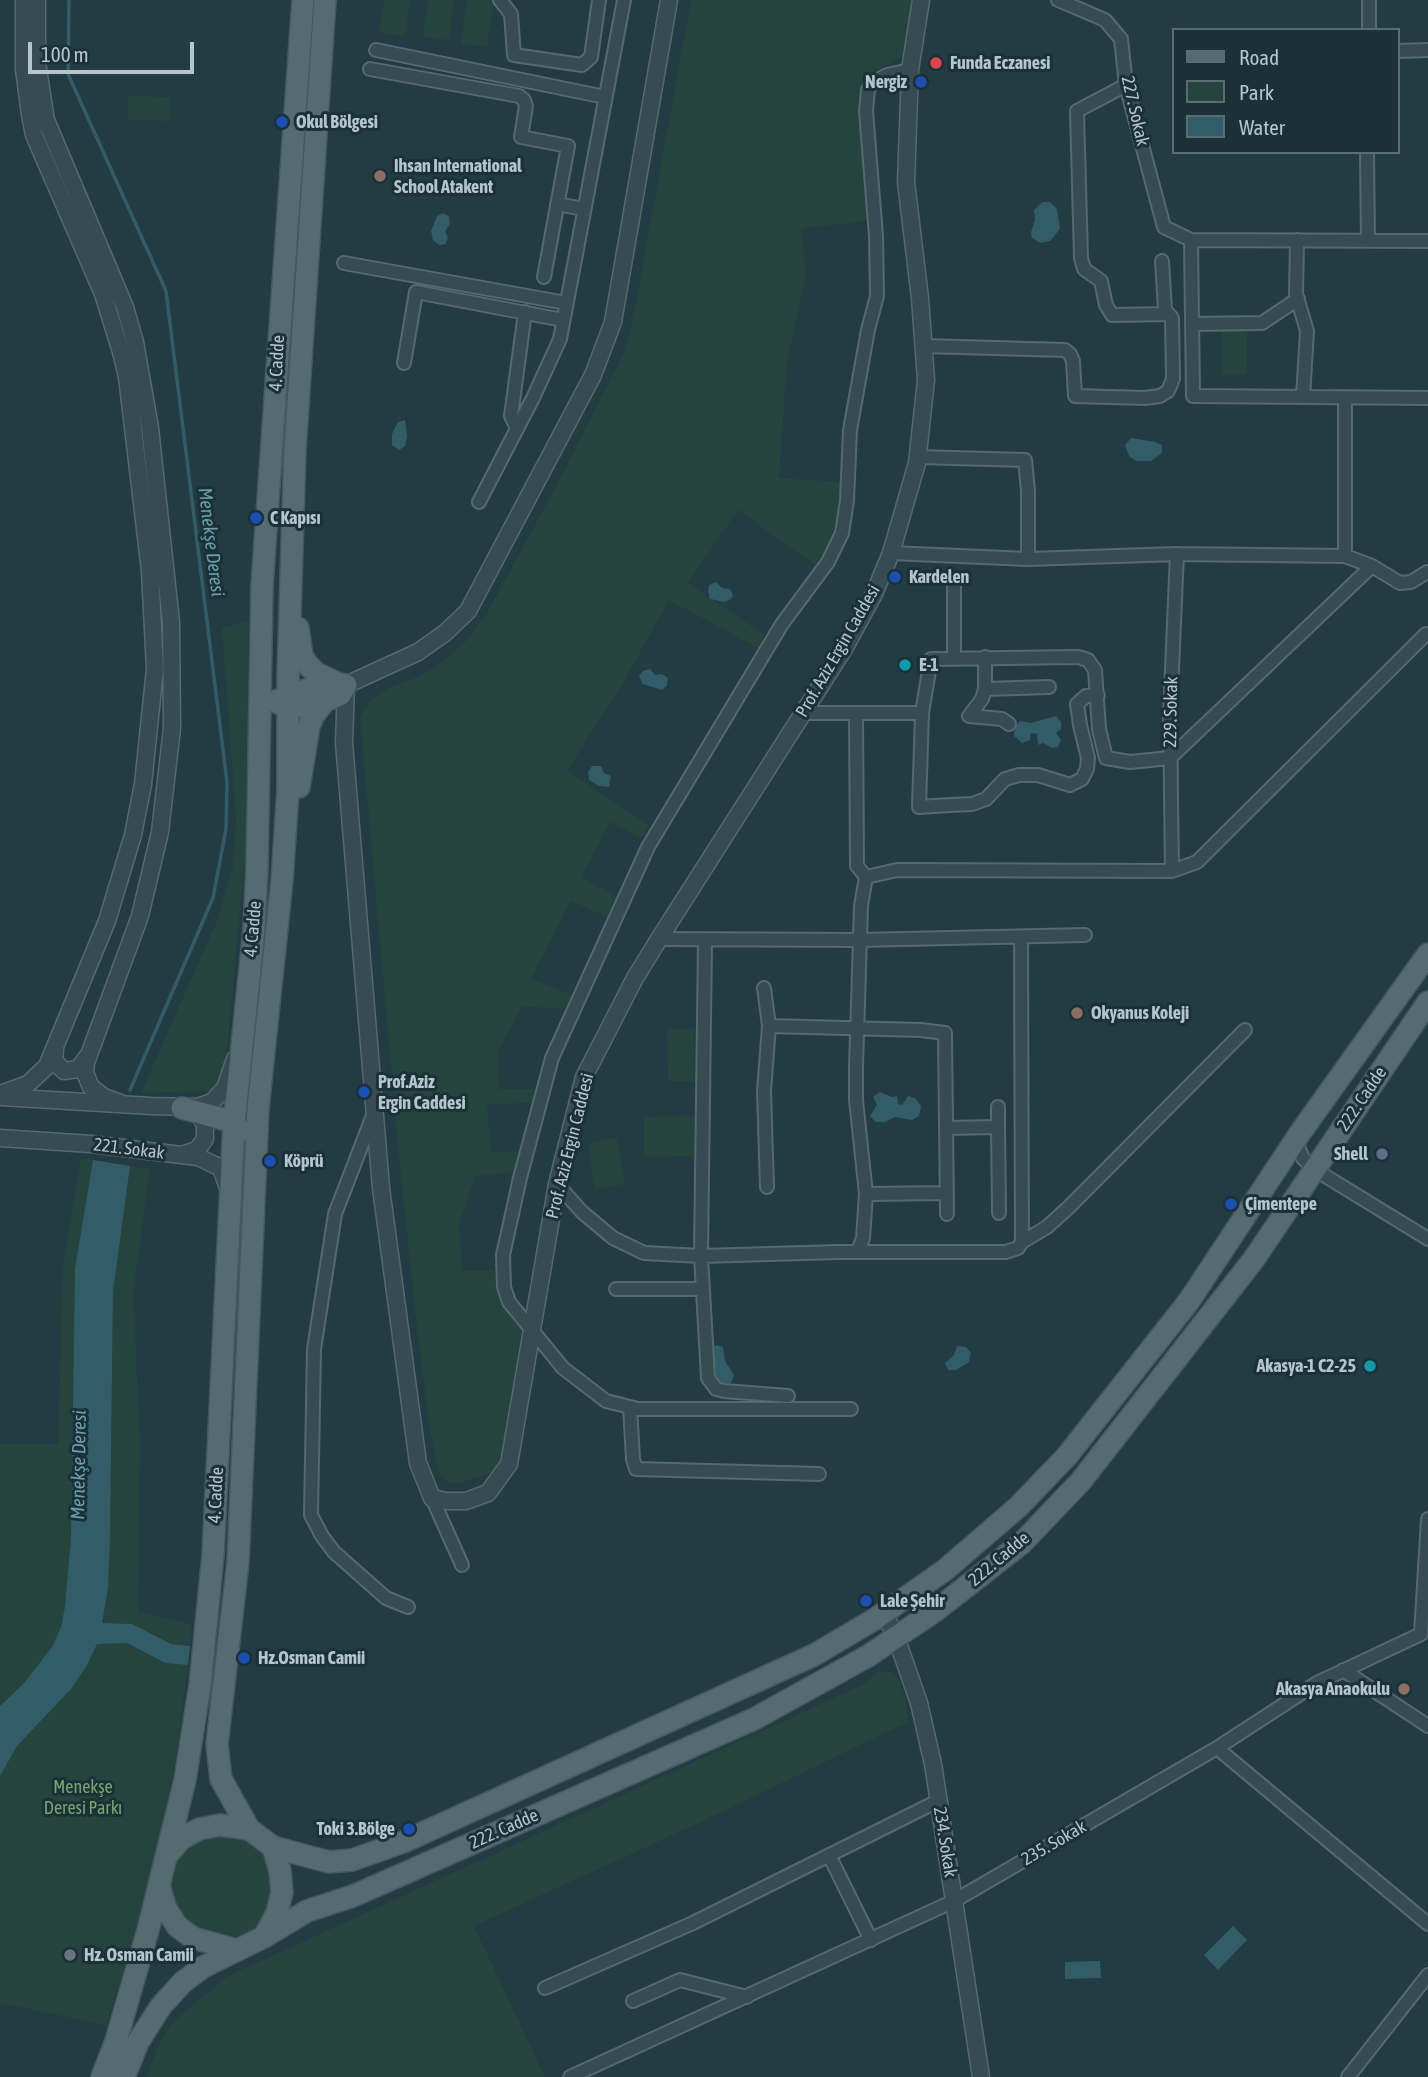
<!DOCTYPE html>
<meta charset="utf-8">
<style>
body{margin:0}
#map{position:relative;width:1428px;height:2077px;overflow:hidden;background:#233b43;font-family:"Asap Condensed",sans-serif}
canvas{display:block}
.legend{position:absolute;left:1172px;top:28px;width:228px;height:126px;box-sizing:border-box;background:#1c3137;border:2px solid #596d73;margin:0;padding:9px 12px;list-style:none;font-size:21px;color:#b4c6cc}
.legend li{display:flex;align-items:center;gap:14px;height:35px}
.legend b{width:35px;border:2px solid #596d73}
.scale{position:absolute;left:28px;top:42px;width:166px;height:32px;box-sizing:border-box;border:4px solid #b4c6cc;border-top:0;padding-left:9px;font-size:21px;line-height:24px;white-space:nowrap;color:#b4c6cc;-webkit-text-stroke:5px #1c3137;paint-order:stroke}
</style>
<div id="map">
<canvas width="1428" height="2077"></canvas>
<ul class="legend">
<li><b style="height:9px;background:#556b72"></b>Road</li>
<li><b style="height:19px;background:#25443d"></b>Park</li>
<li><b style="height:19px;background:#335c69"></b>Water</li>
</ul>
<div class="scale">100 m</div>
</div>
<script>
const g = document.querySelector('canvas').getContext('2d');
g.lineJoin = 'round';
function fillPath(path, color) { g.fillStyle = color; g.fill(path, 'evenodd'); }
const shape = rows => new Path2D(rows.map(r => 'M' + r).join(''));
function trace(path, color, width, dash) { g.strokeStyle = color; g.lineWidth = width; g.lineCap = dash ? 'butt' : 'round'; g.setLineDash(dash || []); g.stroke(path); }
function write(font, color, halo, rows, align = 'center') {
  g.font = font + ' "Asap Condensed",sans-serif'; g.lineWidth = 6; g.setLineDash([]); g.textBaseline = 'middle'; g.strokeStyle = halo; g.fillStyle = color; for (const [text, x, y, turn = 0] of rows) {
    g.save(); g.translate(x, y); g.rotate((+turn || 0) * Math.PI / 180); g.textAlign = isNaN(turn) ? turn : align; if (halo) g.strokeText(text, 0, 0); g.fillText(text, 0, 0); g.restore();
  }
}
fillPath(shape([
 [384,0,410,0,405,36,379,33],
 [428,0,454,0,449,40,423,37],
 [467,0,494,0,487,47,461,44],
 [691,0,913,0,904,53,901,57,871,74,865,81,862,91,861,102,870,221,801,228,806,274,787,362,779,478,842,482,839,510,830,541,815,565,738,510,688,583,765,635,758,648,669,600,623,683,567,771,649,825,642,838,610,822,581,878,617,896,607,917,571,901,531,979,572,995,566,1008,522,1007,497,1053,499,1089,537,1089,534,1103,487,1104,491,1152,522,1151,517,1172,475,1176,459,1224,462,1271,495,1271,497,1293,517,1317,521,1327,521,1339,500,1465,493,1472,458,1484,450,1483,443,1478,438,1470,429,1425,417,1327,399,1156,360,716,371,700,387,689,426,673,445,660,467,640,486,615,554,490,623,355,632,324],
 [128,96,170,97,170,121,128,120],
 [1222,329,1247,329,1247,374,1222,374],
 [248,621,248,825,225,1071,219,1083,210,1091,141,1093,216,923,233,867,236,817,222,628],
 [667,1029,694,1029,695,1081,668,1081],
 [694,1116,695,1156,644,1157,644,1117],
 [617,1138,625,1184,595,1189,588,1143],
 [81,1158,93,1160,75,1268,71,1537,65,1606,61,1627,52,1647,24,1683,0,1706,0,1444,58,1444,63,1267],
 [130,1166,150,1169,133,1293,140,1439,138,1612,191,1624,190,1646,171,1644,132,1624,102,1623,110,1538,113,1292],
 [97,1643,127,1643,165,1663,188,1665,175,1764,157,1847,133,1938,106,2025,0,2003,0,1776,17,1746,71,1689,86,1667],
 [879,1671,893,1673,899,1680,905,1696,908,1722,703,1821,474,1926,545,2077,147,2077,157,2048,174,2021,226,1977,862,1685],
 [220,1834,240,1837,256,1844,268,1857,277,1872,269,1923,223,1946,176,1920,167,1883,173,1864,185,1849,201,1839]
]), '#25443d');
fillPath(shape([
 [1042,202,1050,202,1057,209,1060,229,1050,241,1040,243,1032,238,1031,232,1035,220,1034,210],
 [443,213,449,216,450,224,445,231,448,238,446,244,439,245,433,240,431,231,437,216],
 [405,420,407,437,405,446,399,450,392,445,392,434,398,422],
 [1131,438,1155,442,1162,445,1162,453,1151,461,1136,461,1129,456,1125,445],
 [716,582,722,588,730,589,733,595,731,599,725,602,710,599,708,592,709,585],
 [650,669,655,675,662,674,668,678,667,685,662,690,643,684,639,676,643,671],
 [1056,716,1061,722,1061,729,1056,733,1061,740,1058,747,1052,748,1043,743,1038,745,1037,734,1031,733,1030,740,1022,743,1014,736,1015,727,1020,721,1031,723],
 [592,766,601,766,604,773,611,776,609,787,599,786,589,780,588,772],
 [880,1092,892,1097,897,1096,898,1104,902,1105,908,1096,915,1098,921,1106,919,1116,912,1120,895,1117,885,1122,876,1122,870,1116,877,1105,873,1097],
 [93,1160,130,1166,113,1292,110,1538,108,1587,102,1623,132,1624,171,1644,190,1646,188,1665,165,1663,127,1643,97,1644,86,1667,71,1689,17,1746,0,1776,0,1706,24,1683,52,1647,61,1627,65,1606,71,1537,75,1268],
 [715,1345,723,1347,725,1361,734,1375,731,1383,722,1384,713,1376,711,1352],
 [957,1346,966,1347,971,1353,969,1362,956,1370,948,1370,945,1363,954,1355],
 [1233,1926,1247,1940,1218,1970,1204,1955],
 [1100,1961,1101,1978,1065,1979,1065,1962]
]), '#335c69');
trace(shape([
 [69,0,68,74,166,291,227,782,226,829,213,898,130,1090]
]), '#335c69', 3.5);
const minor = shape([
 [500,0,511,14,514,55,582,65,591,57,599,0],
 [1058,0,1105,20,1121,39,1126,85,1164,227,1191,240,1428,241],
 [1369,0,1369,30],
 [376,50,605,97],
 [1398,51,1428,50],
 [370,69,519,96,524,100,526,106,521,137,568,146,544,277],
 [1126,85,1077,111,1081,258,1084,269,1101,281,1106,305,1112,315,1167,314],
 [1367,152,1368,240],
 [557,204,584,209],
 [1191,240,1193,396,1428,398],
 [1297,240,1296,294,1307,331,1303,397],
 [344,263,566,303],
 [1192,324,1262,323,1298,299],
 [924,346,1065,350,1070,354,1073,361,1075,396,1145,398,1160,396,1168,391,1173,379,1172,318,1165,310,1162,261],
 [404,363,416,292,563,320],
 [1345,398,1345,556],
 [517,428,511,416,525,312],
 [918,457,1025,460,1028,491,1028,559],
 [479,502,533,398,560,339,624,0],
 [891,553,1028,559,1177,554,1345,556,1372,566,1400,583,1411,582,1427,572],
 [954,586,954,658],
 [985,657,985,689,982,699,969,716,1002,719,1009,724],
 [985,689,1049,687],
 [803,713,922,713,919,807,950,805,972,804,986,799,1005,779,1019,775,1038,775,1070,785,1082,779,1087,769,1088,758,1080,725,1077,704,1086,696,1098,695],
 [922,713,931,659,1078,657,1088,660,1095,670,1099,729,1106,758,1130,762,1170,758,1372,566],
 [856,715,857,866,866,877,861,906,856,1066,856,1100,866,1194,863,1238,858,1252],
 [1172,871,1170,715,1177,554],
 [866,877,897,870,1172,871,1197,862,1426,634],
 [659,939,859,940,1085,935],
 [705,940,701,1256,708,1378,716,1389,724,1391,788,1396],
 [764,988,769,1026,764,1091,767,1187],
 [769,1026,921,1030,945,1033,947,1214],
 [998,1107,998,1127],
 [374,1113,335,1214,314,1349,311,1515,322,1536,334,1552,386,1598,408,1607],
 [947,1128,998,1127,999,1213],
 [1295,1141,1303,1158,1314,1169,1428,1239],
 [557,1184,582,1212,613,1238,644,1253,701,1256,838,1252,1006,1252,1018,1248,1022,1242,1021,937],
 [866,1194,947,1193],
 [1022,1242,1047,1227,1069,1207,1245,1030],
 [616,1289,702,1289],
 [630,1407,633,1459,636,1469,819,1474],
 [851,1409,638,1409,606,1401,563,1368,509,1302,504,1287,503,1255,520,1178,552,1058,648,847,782,624,828,562,842,533,847,501,850,430,868,330,877,296,876,236,866,111,868,90,872,83,887,75,910,70],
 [432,1498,462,1565],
 [1343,1670,1428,1726],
 [1217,1748,1428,1924],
 [829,1855,871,1940],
 [545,1988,693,1923,938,1801],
 [633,2001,680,1980,747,1997],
 [570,2077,954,1901,1217,1748,1317,1683,1421,1634,1428,1519],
 [1348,2077,1428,1975]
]);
const tertiary = shape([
 [37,0,37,63,46,120,125,307,135,342,150,428,171,622,172,728,160,832,140,916,86,1063,85,1073,91,1087,104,1097,123,1104],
 [669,0,613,322,593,375,468,611,445,633,418,652,346,685,344,743,381,1188,418,1463,432,1498,446,1501,466,1501,488,1493,509,1464,557,1184,584,1077,635,978,659,939,844,649,874,594,891,553,917,463,926,380,920,298,906,182,910,70,921,0],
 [55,1050,54,1061,64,1071,78,1069,87,1057],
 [0,1094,28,1084,47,1066,107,921,133,835,143,784,155,669,150,571,127,377,121,352,103,294,34,135,30,115,24,69,24,0],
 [2,1097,151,1106,197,1107,212,1102,225,1088,235,1059],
 [0,1138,91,1144,198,1157,221,1168,228,1188],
 [181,1155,197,1150,205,1139,205,1124,197,1113],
 [884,1613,896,1637,919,1703,933,1764,981,2077]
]);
const primary = shape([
 [298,628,302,656,308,665,316,673,335,682],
 [278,700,280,702,285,706,289,707,314,705,340,695,346,685,328,683,288,696,280,702,278,703],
 [299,787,309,726,313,716,325,701],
 [182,1108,230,1121,241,1131],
 [249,1829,221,1779,217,1744,238,1562,258,1108,282,880,288,790,288,677,295,449,325,0],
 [273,1847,329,1862,352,1860,403,1842,814,1655,875,1619,945,1570,1018,1507,1067,1456,1189,1301,1300,1133,1428,954],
 [167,1855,181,1839,199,1829,220,1825,249,1829,273,1847,280,1871,282,1892,277,1913,265,1935],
 [159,1886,166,1909,177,1926,193,1938,237,1950],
 [102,2077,116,2041,148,1930,185,1780,200,1685,213,1555,234,1123,254,930,257,869,262,586,303,0],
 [124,2077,138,2042,161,2006,183,1982,203,1967,264,1937,307,1911,353,1896,754,1719,868,1656,935,1611,1022,1543,1081,1481,1254,1259,1428,1002]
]);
trace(minor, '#55696f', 16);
trace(tertiary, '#55696f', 19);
trace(primary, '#44585e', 24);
trace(minor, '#374c52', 12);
trace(tertiary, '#374c52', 16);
trace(primary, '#556b72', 21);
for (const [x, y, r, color] of [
 [936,63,7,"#e0444e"],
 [921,82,7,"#1a4fb4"],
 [282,122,7,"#1a4fb4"],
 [380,176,7,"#8d6e63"],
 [256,518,7,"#1a4fb4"],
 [895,577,7,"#1a4fb4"],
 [905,665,7,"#0f9aa8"],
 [1077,1013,7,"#8d6e63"],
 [364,1092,7,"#1a4fb4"],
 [1382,1154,7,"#5c6f8a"],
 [270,1161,7,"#1a4fb4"],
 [1231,1204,7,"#1a4fb4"],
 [1370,1366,7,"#0f9aa8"],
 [866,1601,7,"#1a4fb4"],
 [244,1658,7,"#1a4fb4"],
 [1404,1689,7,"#8d6e63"],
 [409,1829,7,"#1a4fb4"],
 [70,1955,7,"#6b7280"]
]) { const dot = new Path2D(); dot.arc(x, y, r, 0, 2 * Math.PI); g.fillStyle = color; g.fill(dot); trace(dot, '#1c3137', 2.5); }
write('bold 18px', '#b4c6cc', '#1c3137', [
 ["Funda Eczanesi",950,63],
 ["Nergiz",907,82,"right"],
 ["Okul Bölgesi",296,122],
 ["Ihsan International",394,166],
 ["School Atakent",394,187],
 ["C Kapısı",270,518],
 ["Kardelen",909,577],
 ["E-1",919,665],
 ["Okyanus Koleji",1091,1013],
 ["Prof.Aziz",378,1082],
 ["Ergin Caddesi",378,1103],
 ["Shell",1368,1154,"right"],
 ["Köprü",284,1161],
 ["Çimentepe",1245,1204],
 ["Akasya-1 C2-25",1356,1366,"right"],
 ["Lale Şehir",880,1601],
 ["Hz.Osman Camii",258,1658],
 ["Akasya Anaokulu",1390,1689,"right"],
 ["Toki 3.Bölge",395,1829,"right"],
 ["Hz. Osman Camii",84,1955]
], 'left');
write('18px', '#b4c6cc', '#1c3137', [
 ["227. Sokak",1135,111,77],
 ["4. Cadde",277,363,-87],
 ["Prof. Aziz Ergin Caddesi",838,651,-60],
 ["229. Sokak",1171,712,-89],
 ["4. Cadde",253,929,-85],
 ["222. Cadde",1362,1099,-56],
 ["Prof. Aziz Ergin Caddesi",570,1146,-76],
 ["221. Sokak",129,1149,7],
 ["4. Cadde",216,1495,-87],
 ["222. Cadde",999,1559,-40],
 ["222. Cadde",504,1829,-24],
 ["234. Sokak",945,1842,81],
 ["235. Sokak",1054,1843,-30]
]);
write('18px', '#76a570', '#1c3137', [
 ["Menekşe",83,1787],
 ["Deresi Parkı",83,1808]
]);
write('italic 19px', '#699faf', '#1c3137', [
 ["Menekşe Deresi",211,542,83],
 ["Menekşe Deresi",79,1465,-89]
]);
</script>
